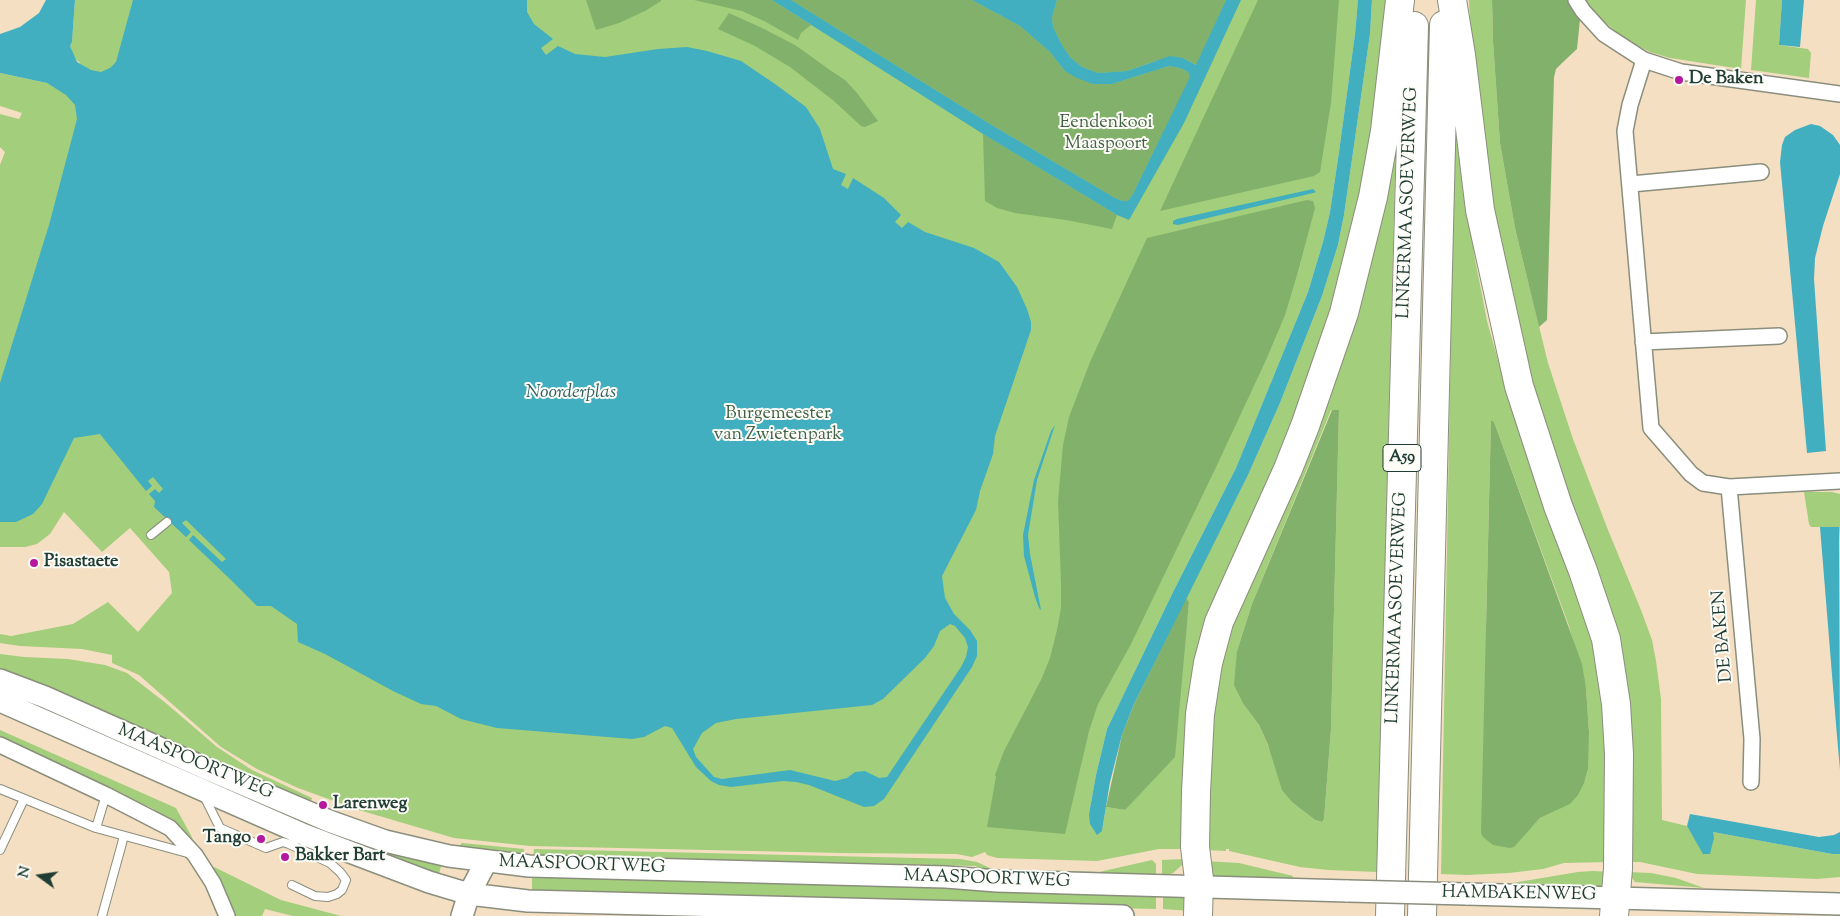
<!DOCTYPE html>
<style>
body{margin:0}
#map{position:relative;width:1840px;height:916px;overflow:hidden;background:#f4dfc3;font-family:"Sorts Mill Goudy",serif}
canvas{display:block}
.north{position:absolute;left:15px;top:851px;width:50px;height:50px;-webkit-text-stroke:4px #fdfcf7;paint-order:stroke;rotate:284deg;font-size:14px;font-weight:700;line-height:20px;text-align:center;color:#1f3d34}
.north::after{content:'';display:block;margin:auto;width:18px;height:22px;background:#1f3d34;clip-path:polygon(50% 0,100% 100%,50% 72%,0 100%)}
</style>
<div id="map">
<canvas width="1840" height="916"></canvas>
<div class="north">N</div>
</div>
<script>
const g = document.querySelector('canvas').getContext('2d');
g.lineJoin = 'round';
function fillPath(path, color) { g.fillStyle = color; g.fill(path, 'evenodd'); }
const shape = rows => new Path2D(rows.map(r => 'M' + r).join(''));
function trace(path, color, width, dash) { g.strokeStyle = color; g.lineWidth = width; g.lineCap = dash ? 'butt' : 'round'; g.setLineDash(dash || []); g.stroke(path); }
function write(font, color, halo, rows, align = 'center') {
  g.font = font + ' "Sorts Mill Goudy",serif'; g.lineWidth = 4; g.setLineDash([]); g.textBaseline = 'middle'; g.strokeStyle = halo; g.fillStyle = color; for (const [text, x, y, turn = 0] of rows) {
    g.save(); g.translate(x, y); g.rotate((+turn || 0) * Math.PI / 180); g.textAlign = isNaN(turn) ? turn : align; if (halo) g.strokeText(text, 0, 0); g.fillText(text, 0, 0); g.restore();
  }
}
fillPath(shape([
 [75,0,1358,0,1355,34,1339,152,1330,212,1323,242,1308,292,1236,468,1174,590,1107,729,1096,775,1089,814,1102,831,1106,807,1125,810,1186,631,1189,603,1186,598,1248,475,1280,403,1322,296,1338,245,1344,215,1370,34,1372,0,1389,0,1367,164,1329,335,1245,537,1186,849,1159,849,1097,861,997,858,987,855,985,852,972,857,957,854,841,853,530,846,454,838,359,810,298,788,257,769,221,747,139,675,112,663,112,655,82,649,20,646,0,643,0,634,11,636,73,624,108,602,138,632,172,593,169,572,130,528,102,552,64,512,50,534,37,544,25,547,0,547,0,165,5,152,0,147,0,114,19,119,22,113,0,106,0,73,47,83,61,91,80,63,74,58,70,46,72,42],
 [1469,0,1492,0,1493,41,1500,143,1515,228,1548,363,1573,439,1608,530,1641,610,1652,640,1656,661,1661,699,1662,820,1687,826,1693,836,1713,832,1832,854,1840,854,1840,877,1817,879,1697,874,1640,862,1624,862,1627,721,1519,367,1474,97],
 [1585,0,1746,0,1741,69,1670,58,1650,52,1623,38,1600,18],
 [1756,0,1782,0,1779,45,1808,49,1811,53,1809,78,1751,70],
 [1397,95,1377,872,1328,870,1300,867,1229,851,1229,849,1226,849,1226,851,1204,850,1217,660,1293,469],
 [1331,410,1339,410,1331,729,1324,819,1322,822,1315,820,1293,803,1259,725,1244,705,1237,651,1252,604],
 [1455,113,1475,259,1487,321,1503,378,1526,442,1609,689,1610,862,1564,863,1543,869,1509,873,1467,875,1441,874],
 [1491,420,1494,422,1569,626,1586,688,1589,732,1569,804,1540,818,1528,831,1486,624],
 [1804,492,1832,492,1840,494,1840,540,1839,527,1811,527,1809,524],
 [0,654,24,657,68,659,105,665,127,673,167,704,217,747,252,770,312,798,310,804,0,676],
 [0,730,176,808,193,839,152,808,0,745],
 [361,838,443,860,438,877,356,848],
 [462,843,524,849,524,859,457,848],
 [534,849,960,859,977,862,992,869,1003,871,992,874,975,866,819,862,803,869,533,862],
 [1184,859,1182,865,1173,873,1162,877,1162,860],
 [1152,860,1156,864,1156,877,1032,875,1036,870,1099,872],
 [1204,861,1239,863,1293,876,1291,882,1207,879],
 [204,862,281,900,341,916,293,916,265,909,262,916,229,916],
 [1593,871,1610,872,1606,890,1543,888,1543,884,1459,884,1512,883,1578,872],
 [1628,872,1651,873,1676,878,1704,888,1635,882],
 [532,877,1156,893,1156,909,532,893],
 [1163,894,1191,895,1191,911,1163,909]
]), '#a3ce7b');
fillPath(shape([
 [586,0,661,0,661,1,645,11,619,23,596,30],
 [694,0,772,0,811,25,801,33,798,40,764,21,742,11],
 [791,0,972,0,1020,26,1050,52,1065,71,1112,84,1169,66,1180,68,1188,72,1191,77,1133,194,1128,201,1123,201,1115,198,990,124],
 [1057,0,1226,0,1197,65,1183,58,1155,61,1127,71,1098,73,1082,67,1070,57,1062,45,1053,27,1052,17],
 [1258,0,1339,0,1331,103,1320,172,1314,176,1160,211],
 [1492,0,1567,0,1580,19,1577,49,1562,63,1556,69,1554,77,1547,320,1539,327,1515,228,1500,143,1493,41],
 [729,13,762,28,795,45,830,70,845,80,857,93,878,121,865,127,861,126,834,101,790,67,755,46,718,29],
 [983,134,1117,215,1112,229,1066,220,1015,213,997,208,985,201],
 [1307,200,1313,201,1315,208,1297,275,1285,315,1266,360,1218,463,1131,644,1098,704,1089,731,1065,834,987,827,996,777,995,775,1004,751,1041,680,1050,658,1057,630,1061,608,1061,583,1058,501,1063,445,1069,417,1090,362,1147,238],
 [1332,410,1339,410,1331,729,1324,819,1322,822,1315,820,1293,803,1282,790,1268,745,1259,725,1244,705,1234,685,1237,651,1252,604],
 [1491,420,1494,422,1582,664,1586,688,1589,732,1588,768,1584,783,1578,795,1570,804,1540,818,1514,847,1510,848,1493,845,1483,837,1481,833],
 [1186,598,1189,602,1175,757,1125,810,1106,807,1122,735,1134,704]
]), '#82b16b');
fillPath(shape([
 [46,0,75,0,72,42,70,46,77,62,91,70,101,72,110,68,116,62,133,0,527,0,527,12,534,24,553,39,541,48,546,55,558,46,575,54,605,57,658,49,687,47,707,51,741,61,775,84,806,107,820,129,833,169,846,174,841,185,848,189,853,178,884,198,901,215,895,222,902,228,908,222,925,232,974,248,999,262,1017,287,1027,309,1031,322,1031,330,995,436,993,454,980,491,976,510,942,576,945,598,954,614,970,630,977,641,977,656,972,667,884,799,874,806,864,807,809,785,796,782,783,781,731,787,719,785,711,781,696,767,672,728,665,726,644,737,632,739,497,728,461,719,436,706,421,704,393,691,325,654,298,642,297,624,271,606,257,606,231,580,189,540,193,535,222,562,226,559,186,520,182,523,191,532,186,537,154,507,155,501,149,494,155,489,159,493,163,489,153,477,148,481,152,486,146,491,100,434,74,438,42,504,33,514,16,522,0,522,0,383,49,225,77,119,75,105,66,95,47,83,0,73,0,34,20,27,39,13],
 [950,624,955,626,965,638,968,647,966,657,961,667,887,777,879,778,865,771,855,772,847,778,835,781,790,770,722,779,714,777,696,757,693,749,702,733,716,723,736,719,872,705,883,699,925,658,934,646,940,631],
 [772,0,791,0,990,124,1115,198,1123,201,1128,201,1133,194,1190,77,1188,72,1180,68,1169,66,1112,84,1093,84,1077,78,1065,71,1050,52,1020,26,972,0,1057,0,1052,17,1053,27,1062,45,1070,57,1082,67,1098,73,1127,71,1170,56,1183,58,1196,65,1226,0,1241,0,1184,123,1129,220,1117,215,983,134],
 [1358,0,1372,0,1370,34,1344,215,1338,245,1322,296,1280,403,1248,475,1134,704,1122,735,1110,782,1102,831,1097,835,1090,824,1089,814,1096,775,1107,729,1174,590,1236,468,1308,292,1323,242,1330,212,1339,152,1355,34],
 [1782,0,1804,0,1800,47,1779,45],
 [1811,124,1820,126,1833,135,1840,145,1840,174,1823,226,1815,258,1814,279,1826,451,1807,453,1780,162,1782,145,1785,137,1795,130],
 [1313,189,1316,192,1313,193,1178,225,1173,224,1173,221,1177,219],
 [1055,425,1037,480,1028,535,1030,554,1041,610,1039,608,1035,597,1024,556,1023,535,1034,480,1051,431],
 [1820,527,1839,527,1840,770,1836,724],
 [1690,814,1819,837,1834,835,1840,832,1840,854,1832,854,1713,832,1714,838,1710,854,1703,854,1687,826]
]), '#41afbf');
const lane = shape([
 [151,535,167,522],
 [0,789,96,828,191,854],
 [204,796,220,828,266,848,283,842,289,844,302,836],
 [96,828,106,795],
 [289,844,330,863,340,872,346,880,342,890,337,894,328,897,315,896,292,885],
 [0,850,24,799],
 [102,916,124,836]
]);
const street = shape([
 [1576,0,1583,11,1604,34,1644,60,1681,72,1840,94],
 [1644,60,1630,105,1625,131,1651,428,1691,474,1703,483,1729,487,1840,481],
 [1631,184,1761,172],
 [1643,342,1779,336],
 [1729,487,1752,739,1751,782],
 [0,745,106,795,170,828,195,855,213,883,227,916]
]);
const secondary = shape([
 [0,680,45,697,207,769,329,821,385,841,449,856,529,866,946,877,997,881,1348,891],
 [0,701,305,835,429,882,469,894,528,901,1123,916],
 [1466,894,1840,904],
 [462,916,469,894,486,862]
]);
const highway = shape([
 [1452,0,1461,55,1480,210,1519,386,1558,506,1583,571,1606,639,1616,704,1619,754,1618,869,1614,916],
 [1198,916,1199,879,1195,847,1196,792,1200,714,1208,663,1219,622,1288,469,1305,426,1344,313,1373,197,1385,131,1400,0],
 [1390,916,1414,26],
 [1422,916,1444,25]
]);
trace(lane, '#8a8e7c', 10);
trace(street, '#8a8e7c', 18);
trace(secondary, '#8a8e7c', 24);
trace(highway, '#8a8e7c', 30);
trace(lane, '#fff', 8);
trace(street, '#fff', 15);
trace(secondary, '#fff', 21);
trace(highway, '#fff', 28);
const secondaryBridge = shape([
 [1348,891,1466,894]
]);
trace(secondaryBridge, '#8a8e7c', 24, []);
trace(secondaryBridge, '#fff', 21);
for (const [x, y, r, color] of [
 [1679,80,5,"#b5179e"],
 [34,563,5,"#b5179e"],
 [323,805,5,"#b5179e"],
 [261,839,5,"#b5179e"],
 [285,857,5,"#b5179e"]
]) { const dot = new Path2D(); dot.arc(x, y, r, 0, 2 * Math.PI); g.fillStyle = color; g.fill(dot); trace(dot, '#fdfcf7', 2); }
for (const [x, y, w] of [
 [1402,458,38]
]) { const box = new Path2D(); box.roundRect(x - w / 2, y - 13.5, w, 27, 4); g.fillStyle = '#fdfcf7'; g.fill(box); trace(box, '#1f3d34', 1); }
write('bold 16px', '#1f3d34', null, [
 ["A59",1402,458]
]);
write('bold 18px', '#1f3d34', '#fdfcf7', [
 ["De Baken",1689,80],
 ["Pisastaete",44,563],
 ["Larenweg",333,805],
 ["Tango",251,839,"right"],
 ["Bakker Bart",295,857]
], 'left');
write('18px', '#406146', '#fdfcf7', [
 ["Eendenkooi",1106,124],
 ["Maaspoort",1106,145],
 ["Burgemeester",778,415],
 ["van Zwietenpark",778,436]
]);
write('18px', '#1f3d34', '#fdfcf7', [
 ["LINKERMAASOEVERWEG",1409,203,-88],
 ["LINKERMAASOEVERWEG",1398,608,-88],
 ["DE BAKEN",1724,636,-95],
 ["MAASPOORTWEG",195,763,23],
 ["MAASPOORTWEG",582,866,2],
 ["MAASPOORTWEG",987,880,2],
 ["HAMBAKENWEG",1519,895,1]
]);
write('italic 19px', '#295f5e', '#fdfcf7', [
 ["Noorderplas",571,394]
]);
</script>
